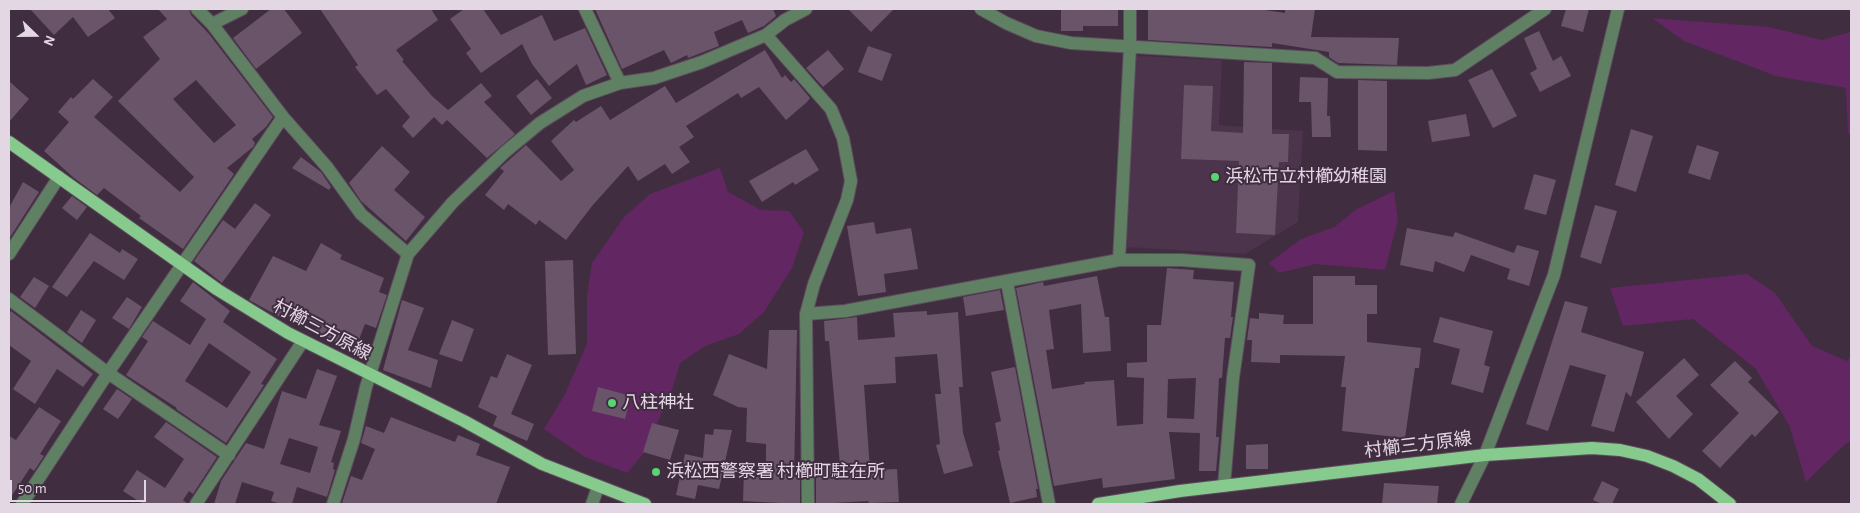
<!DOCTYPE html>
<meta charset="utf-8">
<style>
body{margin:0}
#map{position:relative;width:1860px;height:513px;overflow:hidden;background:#412d40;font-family:"Alegreya Sans",sans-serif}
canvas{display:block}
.frame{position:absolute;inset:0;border:10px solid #e4d7e4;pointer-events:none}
.north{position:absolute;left:10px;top:10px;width:50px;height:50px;-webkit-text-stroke:4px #412d40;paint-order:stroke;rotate:112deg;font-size:14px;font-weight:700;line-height:20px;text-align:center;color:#e4d7e4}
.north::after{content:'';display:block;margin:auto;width:18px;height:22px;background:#e4d7e4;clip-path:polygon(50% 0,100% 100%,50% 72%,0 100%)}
.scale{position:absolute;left:10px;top:480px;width:136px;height:22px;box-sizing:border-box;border:2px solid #e4d7e4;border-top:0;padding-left:6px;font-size:15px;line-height:18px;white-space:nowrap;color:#e4d7e4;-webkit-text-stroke:4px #412d40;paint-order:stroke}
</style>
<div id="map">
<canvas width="1860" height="513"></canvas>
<div class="frame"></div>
<div class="north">N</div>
<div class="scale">50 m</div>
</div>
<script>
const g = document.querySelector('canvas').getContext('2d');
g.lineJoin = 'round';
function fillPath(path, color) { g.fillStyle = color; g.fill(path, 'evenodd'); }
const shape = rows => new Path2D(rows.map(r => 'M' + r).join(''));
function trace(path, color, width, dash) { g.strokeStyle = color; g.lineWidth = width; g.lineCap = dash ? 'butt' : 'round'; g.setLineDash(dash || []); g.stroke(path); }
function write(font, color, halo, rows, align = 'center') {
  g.font = font + ' "Alegreya Sans","Noto Sans JP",sans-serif'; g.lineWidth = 4; g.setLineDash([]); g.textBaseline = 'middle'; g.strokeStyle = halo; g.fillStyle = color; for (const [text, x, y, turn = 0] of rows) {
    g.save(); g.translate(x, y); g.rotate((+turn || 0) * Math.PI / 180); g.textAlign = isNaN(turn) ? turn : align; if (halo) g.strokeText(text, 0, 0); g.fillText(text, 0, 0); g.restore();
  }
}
fillPath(shape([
 [1135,56,1222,60,1219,125,1303,131,1298,222,1245,254,1126,247]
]), '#4c344c');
fillPath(shape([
 [1652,18,1769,27,1822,40,1851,32,1851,133,1848,133,1846,88,1776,76,1684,41],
 [720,168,728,192,761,210,789,211,804,232,792,268,764,312,739,334,705,346,680,363,673,387,644,453,627,473,585,457,544,429,564,396,587,344,587,296,592,263,624,217,650,194],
 [1394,191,1398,220,1385,270,1315,264,1279,273,1269,263,1301,239,1334,227,1357,209],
 [1747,274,1775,293,1812,346,1847,361,1851,356,1851,441,1845,444,1806,482,1790,427,1756,369,1693,319,1623,326,1610,288]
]), '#622663');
fillPath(shape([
 [30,9,108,9,115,18,88,37,73,17,54,35],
 [158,9,189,9,191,15,209,34,273,117,266,127,252,139,255,143,253,147,227,168,234,174,183,249,139,218,141,216,104,188,97,195,74,178,44,151,69,122,58,112,71,97,73,99,93,79,113,97,94,117,180,192,194,177,118,101,160,59,143,37,167,19],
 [196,80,236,125,214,143,173,99],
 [271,9,284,9,302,33,256,69,233,38],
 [320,9,431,9,438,20,396,50,404,60,402,61,432,96,448,110,481,83,492,96,484,102,515,134,487,158,447,120,442,125,434,117,413,138,402,126,410,117,386,89,377,95,355,67,358,65],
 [464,9,483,9,501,35,542,15,554,41,585,28,607,75,586,85,577,64,549,86,532,64,522,44,481,73,466,53,471,49,450,19],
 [595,9,773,9,776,16,764,26,748,33,742,20,714,32,719,46,688,58,687,55,671,63,664,50,622,69],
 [848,9,894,9,871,32],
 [1061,9,1118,9,1118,26,1083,26,1083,31,1061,31],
 [1148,9,1258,9,1285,13,1285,9,1315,9,1311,37,1399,38,1397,65,1338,63,1329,57,1329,52,1272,43,1272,47,1148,40],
 [1566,9,1589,9,1583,32,1561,26],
 [1539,31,1553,61,1561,56,1571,76,1540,92,1530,73,1537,69,1524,38],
 [868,46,892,54,882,81,858,72],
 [765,50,782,78,785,75,791,82,794,79,810,98,807,102,786,120,759,87,741,98,738,93,686,126,694,137,679,147,690,162,672,174,665,164,638,181,628,166,592,206,566,240,539,220,536,225,508,204,504,210,485,195,504,171,500,168,526,145,561,181,574,170,551,141,574,120,576,122,601,106,610,120,665,86,676,103],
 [828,50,844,69,823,87,806,68],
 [1244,62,1272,63,1272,134,1289,134,1288,162,1279,162,1275,235,1236,233,1239,161,1181,159,1184,85,1213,86,1211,131,1243,133],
 [1492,69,1517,116,1493,128,1468,80],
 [1300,77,1328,78,1327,116,1330,116,1331,137,1312,137,1311,102,1299,102],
 [537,79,552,98,531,115,516,96],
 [1358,80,1387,81,1387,151,1358,150],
 [9,81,29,99,9,122],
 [1466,114,1470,136,1432,142,1428,121],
 [1631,129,1653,136,1636,192,1615,185],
 [1697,145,1719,152,1710,180,1688,173],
 [382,146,410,172,394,190,425,217,406,241,361,201,349,183],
 [806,149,819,170,795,185,793,182,762,202,749,181],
 [301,157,321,172,331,187,329,190,292,168],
 [1534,174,1556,180,1546,215,1524,209],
 [23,182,39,192,9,239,9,208],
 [72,196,87,207,77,220,62,208],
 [255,203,271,215,222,283,194,261,223,220,235,229],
 [1595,205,1617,211,1601,264,1580,257],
 [874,222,876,234,911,228,918,269,884,274,886,292,858,296,847,226],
 [1407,228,1453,237,1455,232,1514,253,1517,245,1539,251,1529,286,1507,279,1510,269,1471,255,1464,272,1435,261,1433,272,1400,265],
 [90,233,120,253,122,249,138,259,124,280,94,261,67,297,52,287],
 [321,243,342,255,340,259,384,278,379,292,387,295,376,328,365,324,355,350,314,333,318,324,284,310,280,317,249,300,273,256,306,271],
 [573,260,576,354,548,355,545,261],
 [1167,268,1194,270,1193,279,1234,282,1231,317,1233,317,1230,338,1225,338,1222,378,1219,378,1216,437,1219,437,1216,471,1199,471,1200,433,1169,432,1175,479,1103,488,1102,478,1054,486,1016,288,1043,282,1044,286,1097,276,1105,317,1109,317,1111,351,1083,353,1081,304,1049,310,1054,349,1046,350,1052,389,1085,384,1084,382,1114,380,1117,426,1143,424,1144,378,1127,377,1127,363,1147,362,1147,325,1161,325],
 [1196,378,1194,419,1167,418,1168,379],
 [1313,276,1355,276,1355,285,1377,285,1377,314,1367,314,1367,342,1421,348,1419,368,1415,368,1405,438,1342,431,1346,387,1341,387,1345,356,1280,355,1280,363,1251,362,1252,340,1247,340,1250,318,1259,319,1259,313,1284,315,1283,324,1313,324],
 [34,277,49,286,35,308,20,297],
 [193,282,230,311,223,322,277,359,261,384,264,385,226,443,176,409,177,408,126,375,148,341,142,337,153,321,190,345,206,319,180,301],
 [209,343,251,372,227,408,185,381],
 [1000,290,1004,310,966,316,963,297],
 [127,297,142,307,129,329,112,318],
 [402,300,424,308,408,350,438,360,431,388,383,370],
 [1565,301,1588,307,1581,332,1644,352,1631,397,1626,392,1614,432,1591,426,1606,375,1570,365,1548,431,1526,424],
 [81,310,96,320,82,343,67,332],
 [11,311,93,374,83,387,57,369,35,404,13,389,31,361,9,345,9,315],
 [927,311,927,315,958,312,963,387,959,387,963,433,973,466,944,474,936,445,940,444,935,394,941,394,937,354,895,357,896,383,864,385,870,470,897,469,899,502,869,503,868,501,816,504,816,477,823,477,822,466,840,465,829,341,825,341,824,321,857,317,858,340,895,337,893,313],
 [1440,317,1493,331,1484,365,1490,367,1483,393,1451,384,1460,349,1433,342],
 [452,320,474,329,462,362,439,354],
 [769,330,797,330,794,477,800,477,800,504,743,501,744,471,766,472,766,444,746,442,747,408,738,407,713,395,729,354,767,369],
 [507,354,532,365,511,414,534,424,527,441,493,426,497,416,478,407,491,376,497,378],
 [1684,358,1699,375,1676,396,1693,414,1669,439,1636,402],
 [1735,361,1752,378,1748,382,1779,412,1755,437,1752,434,1720,468,1702,451,1739,413,1710,385],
 [1015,367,1038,489,1036,489,1037,497,1010,503,998,451,1000,450,995,423,1001,421,991,372],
 [317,369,337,376,319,425,341,431,331,462,334,463,333,469,335,470,327,497,297,487,292,504,281,504,271,501,274,492,242,482,235,504,214,504,221,481,246,443,264,449,282,391,306,399],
 [289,438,318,447,310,473,280,464],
 [598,387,631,396,625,419,592,411],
 [117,389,132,399,118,419,103,409],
 [39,407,61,421,40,454,44,456,34,471,30,468,9,500,9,436,16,440],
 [391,417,455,442,458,435,480,444,476,455,510,467,496,504,342,503,351,476,362,480,375,449,361,443,366,426,384,433],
 [166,422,217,457,193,494,189,491,183,500,188,504,143,504,123,491,137,470,165,488,184,459,154,437],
 [652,423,679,430,670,460,643,452],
 [714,429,732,430,719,489,698,485,695,499,676,495,685,454,703,458,705,434,713,435],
 [1268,444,1268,469,1246,469,1246,445],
 [1602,481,1619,489,1612,504,1602,504,1593,500],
 [1384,483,1439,486,1437,504,1382,504]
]), '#695469');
const minor = shape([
 [197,9,212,24,283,117,327,167,361,214,408,254],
 [585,9,620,83],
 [981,9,1006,23,1036,36,1071,43,1315,58,1337,72,1428,73,1455,70,1545,9],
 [212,24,242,9],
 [766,35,831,109,843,138,851,181,847,200,814,284,806,314,808,504],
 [9,254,59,177],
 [1119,260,1130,47,1130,9],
 [1007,282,1049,504],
 [9,299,108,373,229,455],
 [806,314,845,311,1119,260,1181,260,1249,265,1233,378,1224,486],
 [22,504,108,373,283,117],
 [196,504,303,341],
 [333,504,354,439,366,387,408,254,453,202,505,152,540,123,583,96,620,83,654,78,702,62,766,35,785,20,806,9],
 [592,504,598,487],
 [1461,504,1485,455,1554,275,1618,9]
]);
const major = shape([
 [9,142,218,290,288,333,464,421,542,464,645,504],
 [1098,504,1180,491,1485,455,1592,448,1620,450,1647,456,1673,466,1698,479,1730,504]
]);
trace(minor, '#5e4c5e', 14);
trace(major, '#5e4c5e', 14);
trace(minor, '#608063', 12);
trace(major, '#87ca8e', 12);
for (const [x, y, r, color] of [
 [1215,177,5,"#58d570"],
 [612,403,5,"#58d570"],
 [656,472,5,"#58d570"]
]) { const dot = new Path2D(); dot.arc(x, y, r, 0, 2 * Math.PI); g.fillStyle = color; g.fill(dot); trace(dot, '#412d40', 2); }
write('18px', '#e4d7e4', '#412d40', [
 ["浜松市立村櫛幼稚園",1225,177],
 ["八柱神社",622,403],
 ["浜松西警察署 村櫛町駐在所",666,472]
], 'left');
write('18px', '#e4d7e4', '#412d40', [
 ["村櫛三方原線",322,330,28],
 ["村櫛三方原線",1418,445,-7]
]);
</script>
